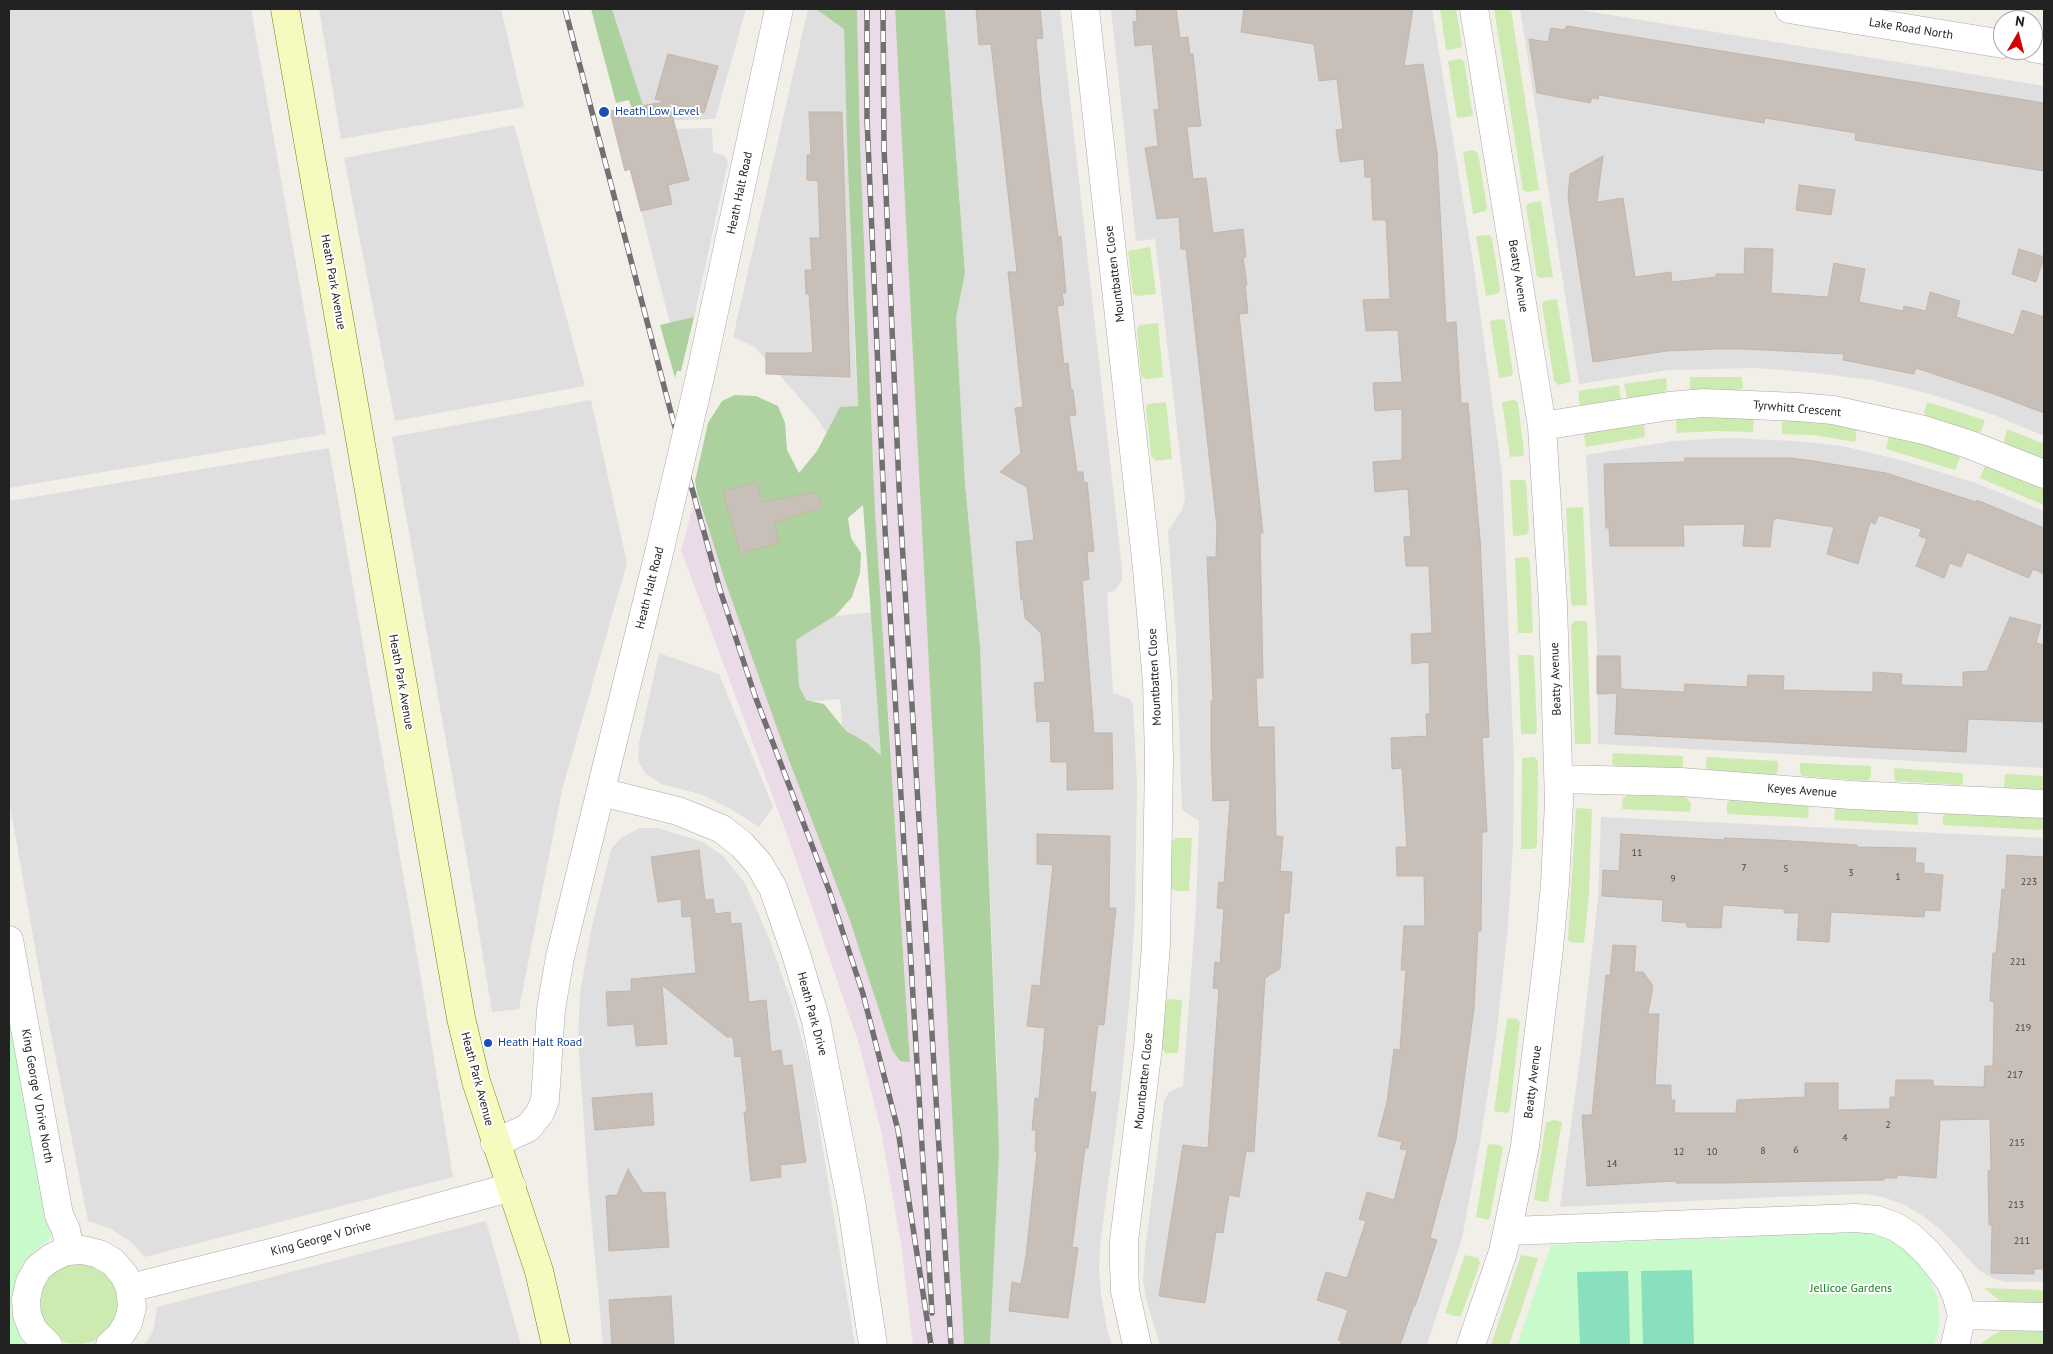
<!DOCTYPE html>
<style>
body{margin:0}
#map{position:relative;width:2053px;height:1354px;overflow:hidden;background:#f2efe9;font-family:"PT Sans",sans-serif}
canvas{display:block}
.frame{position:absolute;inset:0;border:10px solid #222;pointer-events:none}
.north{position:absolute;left:1993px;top:10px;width:50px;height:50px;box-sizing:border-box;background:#fff;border:1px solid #a7a7a7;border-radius:50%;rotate:8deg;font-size:14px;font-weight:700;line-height:20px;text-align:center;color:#222}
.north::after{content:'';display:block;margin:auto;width:18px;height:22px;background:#d40000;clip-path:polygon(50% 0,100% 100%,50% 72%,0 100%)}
</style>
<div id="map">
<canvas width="2053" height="1354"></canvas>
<div class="frame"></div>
<div class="north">N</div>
</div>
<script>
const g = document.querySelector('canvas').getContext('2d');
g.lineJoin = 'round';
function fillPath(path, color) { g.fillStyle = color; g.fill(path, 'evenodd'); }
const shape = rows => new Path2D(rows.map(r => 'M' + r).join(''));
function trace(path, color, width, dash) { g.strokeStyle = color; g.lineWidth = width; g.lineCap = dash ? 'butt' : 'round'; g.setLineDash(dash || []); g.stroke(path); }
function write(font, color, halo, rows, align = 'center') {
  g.font = font + ' "PT Sans",sans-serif'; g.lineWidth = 4; g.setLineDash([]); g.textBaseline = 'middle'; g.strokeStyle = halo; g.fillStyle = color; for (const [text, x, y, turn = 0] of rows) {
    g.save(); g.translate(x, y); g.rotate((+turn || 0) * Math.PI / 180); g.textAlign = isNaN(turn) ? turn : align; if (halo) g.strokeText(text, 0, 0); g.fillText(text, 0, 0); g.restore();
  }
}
fillPath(shape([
 [9,9,251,9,326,434,9,488],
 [319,9,501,9,524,107,341,139],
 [612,9,746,9,715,119,648,121],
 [808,9,816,9,844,28,855,353,860,447,836,448,817,418,755,347,733,337],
 [945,9,1060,9,1122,569,1122,580,1115,590,1107,593,1113,693,1130,699,1133,706,1137,783,1135,911,1130,996,1120,1096,1101,1237,1099,1265,1101,1294,1107,1329,1112,1345,990,1345,999,1153,997,1066,980,646,965,483,956,318,965,273],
 [1111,9,1432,9,1474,268,1502,473,1514,762,1513,846,1508,927,1496,1039,1480,1143,1462,1238,1427,1345,1160,1345,1146,1299,1143,1280,1145,1251,1164,1101,1169,1092,1183,1086,1196,906,1199,821,1182,810,1176,637,1168,531,1183,508,1185,498,1155,239,1136,241],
 [1520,9,1574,9,2044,86,2044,436,1994,415,1930,394,1872,380,1807,372,1755,368,1669,370,1579,384],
 [514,125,585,386,395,421,344,158],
 [712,128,713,152,725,156,728,162,694,317,670,323,630,169,629,130],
 [591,400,627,563,562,790,519,1009,492,1012,468,865,392,437],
 [1728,438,1794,441,1843,446,1904,461,1976,483,2044,511,2044,768,1598,744,1597,648,1586,455,1673,441],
 [329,448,419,966,453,1177,145,1257,131,1242,109,1228,88,1221,45,1004,9,800,9,501],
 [875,612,886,758,878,756,843,735,840,699,804,702,797,694,789,621],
 [659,653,719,674,773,807,759,827,731,809,700,794,661,784,645,773,638,761,639,743],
 [1601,817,2044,838,2044,1282,2007,1282,1994,1279,1980,1271,1941,1230,1923,1216,1905,1205,1883,1197,1865,1194,1777,1197,1560,1207,1581,1050,1598,898],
 [640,828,658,828,703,842,723,856,745,883,769,938,793,1007,809,1065,855,1345,603,1345,588,1182,578,1041,580,993,591,931,611,849,622,837],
 [486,1221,521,1345,144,1345,153,1332,157,1307]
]), '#e0dfdf');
fillPath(shape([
 [857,9,895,9,964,1345,913,1345,901,1244,882,1135,859,1044,789,840,681,550,697,492,725,581,779,734,849,918,892,1050,910,1062,875,511,860,142]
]), '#ebdbe8');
fillPath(shape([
 [1440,9,1456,9,1462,45,1460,48,1446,50],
 [1494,9,1511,9,1539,190,1527,192,1523,190],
 [1460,59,1464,61,1473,116,1457,118,1448,61],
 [1473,150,1478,153,1487,207,1486,211,1473,214,1463,152],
 [1541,201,1553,277,1541,278,1537,276,1526,206,1529,203],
 [1489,235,1492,238,1500,289,1499,293,1486,296,1476,236],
 [1150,247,1156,294,1137,296,1133,294,1128,251],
 [1557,299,1571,382,1558,385,1554,381,1542,304,1544,301],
 [1502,319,1505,321,1513,373,1511,376,1499,378,1490,321],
 [1158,323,1163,377,1147,379,1141,376,1137,330,1140,325],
 [1690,377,1742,377,1743,388,1739,390,1693,391,1690,388],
 [1666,378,1667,390,1662,393,1627,399,1624,384],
 [1619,385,1621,399,1580,406,1578,391],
 [1513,400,1517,401,1518,404,1524,452,1523,456,1510,457,1502,402],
 [1166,402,1172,459,1156,461,1151,456,1146,408,1148,404],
 [1927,402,1985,420,1981,431,1977,433,1927,416,1924,413],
 [1719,416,1750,417,1754,419,1753,432,1716,431,1677,433,1676,422,1678,418],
 [1786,419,1853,425,1857,430,1855,442,1813,435,1782,434,1782,422],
 [1640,423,1644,425,1645,437,1586,447,1584,436,1586,432],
 [2007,429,2044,444,2044,461,2005,445,2004,441],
 [1889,436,1904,437,1958,454,1960,458,1955,470,1886,449],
 [1985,466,1989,466,2044,488,2044,505,1980,478],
 [1510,480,1524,480,1526,482,1529,531,1526,535,1513,536],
 [1583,507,1587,605,1573,606,1571,603,1566,508],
 [1526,557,1529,559,1530,564,1533,630,1531,633,1518,633,1515,558],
 [1574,621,1587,621,1591,744,1575,744,1571,625],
 [1518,655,1531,655,1534,657,1537,731,1535,734,1521,734],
 [1613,753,1683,756,1683,766,1679,770,1616,767,1612,763],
 [1534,757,1538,761,1537,845,1534,849,1521,849,1522,758],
 [1707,757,1778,761,1778,771,1775,775,1709,771,1706,767],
 [1800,763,1871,766,1871,777,1867,781,1802,776,1800,772],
 [1894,768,1963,773,1963,783,1960,785,1895,781],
 [2005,774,2044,776,2044,790,2004,788],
 [1628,795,1686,797,1691,803,1690,812,1622,809,1623,798],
 [1731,799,1805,803,1809,807,1808,818,1727,814,1727,803],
 [1838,806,1914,809,1918,813,1918,825,1834,820,1835,810],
 [1576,808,1592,809,1589,895,1584,943,1571,942,1568,940],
 [1948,812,2044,817,2044,830,1943,825,1943,815],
 [1176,838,1192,838,1189,891,1176,891,1170,888,1171,846,1172,841],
 [1168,999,1182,1000,1178,1053,1165,1053,1161,1048,1165,1004],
 [1507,1018,1517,1019,1520,1022,1510,1109,1507,1113,1494,1111],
 [1555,1120,1562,1122,1548,1202,1538,1201,1534,1199,1546,1122],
 [1488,1144,1500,1145,1503,1148,1490,1217,1488,1220,1476,1217],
 [1465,1255,1478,1258,1480,1263,1461,1316,1455,1316,1445,1313],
 [1521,1255,1538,1258,1524,1302,1509,1345,1491,1345],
 [58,1264,99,1264,117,1284,120,1311,106,1334,94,1341,81,1344,66,1343,54,1336,37,1313,39,1285],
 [1984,1288,2044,1290,2044,1305,2008,1303,1999,1300],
 [2002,1331,2044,1331,2044,1345,1981,1344,1993,1335]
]), '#cdebb0');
fillPath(shape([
 [591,9,612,9,648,121,635,121,629,100,616,103],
 [816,9,857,9,860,142,875,511,910,1062,900,1061,892,1050,849,918,779,734,725,581,697,492,695,481,708,423,722,401,735,395,756,396,778,406,785,423,787,450,799,473,817,451,840,407,858,406,847,143,844,29],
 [863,505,881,755,880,755,867,743,846,731,824,704,806,700,799,686,796,640,836,615,852,597,860,573,861,553,851,538,848,518],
 [895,9,945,9,965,273,956,318,965,483,980,646,998,1111,999,1153,990,1345,964,1345],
 [694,317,681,371,677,371,675,378,660,325]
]), '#add19e');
fillPath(shape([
 [9,990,52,1231,49,1239,31,1254,22,1265,13,1290,12,1306,14,1323,21,1339,27,1345,9,1345],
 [1855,1232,1870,1233,1892,1240,1907,1249,1927,1272,1937,1296,1939,1314,1939,1329,1934,1345,1517,1345,1551,1245,1717,1238,1723,1240,1739,1237]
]), '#c8facc');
fillPath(shape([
 [1692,1270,1694,1345,1643,1345,1641,1271],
 [1628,1271,1630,1345,1580,1345,1577,1272]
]), '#88e0be');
const building = shape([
 [976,9,1040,9,1043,38,1036,39,1041,98,1058,237,1061,236,1066,293,1062,293,1064,305,1057,306,1064,364,1068,363,1071,390,1073,390,1076,415,1069,416,1077,472,1083,472,1084,483,1087,482,1094,551,1087,552,1089,579,1082,581,1094,733,1112,733,1113,789,1067,790,1067,762,1051,762,1050,721,1037,722,1034,683,1045,682,1041,633,1025,618,1023,599,1021,600,1016,542,1034,540,1027,487,1000,472,1021,453,1015,408,1023,407,1008,272,1017,272,991,44,979,45,976,9],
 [1136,9,1176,9,1180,38,1188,37,1190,54,1193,54,1199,110,1201,126,1187,127,1193,179,1206,178,1213,233,1243,229,1246,257,1243,257,1247,285,1245,285,1248,313,1239,314,1263,533,1260,533,1263,678,1256,678,1258,727,1274,727,1276,836,1283,837,1280,871,1292,872,1289,913,1284,913,1280,969,1265,978,1254,1152,1246,1151,1239,1197,1229,1195,1223,1233,1216,1232,1205,1303,1159,1296,1183,1145,1208,1148,1219,989,1213,988,1215,962,1220,963,1224,909,1217,908,1219,882,1224,883,1230,800,1213,801,1211,750,1211,701,1213,701,1207,557,1216,557,1217,527,1186,249,1181,249,1179,217,1157,219,1145,148,1158,146,1154,110,1159,109,1152,44,1135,46,1133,22,1137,21,1136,9],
 [1244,9,1413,9,1404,66,1423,64,1437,153,1446,323,1456,322,1461,403,1468,403,1480,539,1489,737,1482,738,1487,832,1482,832,1481,931,1478,931,1474,1008,1456,1139,1430,1238,1437,1240,1415,1306,1414,1305,1400,1345,1340,1345,1342,1341,1338,1340,1348,1310,1317,1300,1326,1272,1347,1278,1366,1221,1359,1219,1367,1192,1394,1200,1407,1150,1400,1149,1402,1142,1378,1136,1387,1102,1394,1049,1400,1050,1406,970,1401,970,1404,926,1425,926,1424,876,1397,876,1396,847,1407,847,1402,768,1392,769,1391,738,1427,736,1426,714,1430,714,1429,662,1412,664,1411,634,1432,633,1429,566,1406,566,1404,537,1411,536,1408,489,1375,492,1373,462,1402,460,1402,409,1375,411,1373,383,1402,382,1398,330,1366,331,1363,300,1390,299,1386,220,1373,220,1371,177,1365,177,1364,159,1340,162,1336,130,1343,129,1337,79,1319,81,1314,44,1241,32,1244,9],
 [1567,26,2044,103,2044,171,1855,140,1856,133,1765,118,1764,123,1599,95,1598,99,1592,98,1590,103,1537,93,1529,39,1548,42,1551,28,1564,30,1567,26],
 [668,54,718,66,704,113,669,103,689,180,668,185,672,204,641,211,630,169,625,171,610,111,665,102,655,99,668,54],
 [809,112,842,112,850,377,766,374,766,353,813,353,809,294,806,294,805,270,812,270,810,238,820,238,818,181,807,180,807,155,811,155,809,112],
 [1603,156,1597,202,1623,198,1635,277,1671,272,1672,282,1716,277,1716,274,1744,274,1745,248,1773,249,1771,293,1828,297,1834,263,1865,269,1859,302,1903,311,1904,306,1926,311,1930,292,1960,301,1956,317,2014,335,2022,310,2044,317,2044,413,1994,394,1916,368,1914,374,1843,360,1844,354,1743,349,1716,349,1667,351,1593,362,1568,197,1570,174,1603,156],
 [1799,185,1835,190,1831,215,1796,210,1799,185],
 [2019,249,2044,257,2036,282,2012,274,2019,249],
 [1685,458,1790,458,1814,461,1886,473,1976,502,1977,500,2044,528,2044,574,2033,569,2029,578,1967,552,1961,567,1950,563,1944,578,1916,566,1927,539,1919,536,1921,529,1879,515,1875,524,1870,522,1858,564,1827,554,1834,527,1775,518,1775,520,1773,520,1770,547,1743,546,1745,524,1683,525,1684,546,1610,546,1609,528,1606,528,1604,464,1685,462,1685,458],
 [756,482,763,502,817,492,821,507,774,523,779,543,740,553,723,491,756,482],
 [2010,617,2041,625,2036,643,2044,645,2044,722,1968,719,1966,752,1615,734,1617,693,1597,694,1597,656,1620,656,1621,689,1684,692,1685,684,1747,687,1748,675,1784,676,1783,690,1873,692,1873,672,1902,674,1901,685,1963,687,1963,672,1987,671,2010,617],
 [1037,834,1110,836,1109,908,1116,908,1104,1025,1098,1024,1090,1092,1096,1092,1088,1148,1085,1148,1072,1247,1078,1248,1068,1318,1009,1311,1012,1282,1021,1284,1026,1256,1037,1152,1035,1151,1036,1130,1032,1130,1035,1098,1039,1099,1045,1028,1027,1026,1032,985,1040,986,1053,865,1037,864,1037,834],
 [1621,834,1724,840,1724,838,1774,840,1857,845,1857,847,1916,848,1915,863,1924,863,1924,873,1943,875,1940,911,1925,910,1924,917,1831,912,1829,942,1797,940,1799,913,1784,913,1784,909,1723,905,1721,928,1687,927,1687,923,1662,921,1663,900,1602,896,1603,870,1619,871,1621,834],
 [699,850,705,900,713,899,715,914,730,912,731,924,741,923,749,1002,766,1000,771,1052,781,1050,783,1066,792,1065,806,1162,780,1165,781,1177,751,1181,744,1112,747,1112,741,1056,735,1057,733,1037,727,1037,662,985,667,1044,636,1046,634,1024,608,1026,606,992,631,991,631,979,696,973,691,916,682,917,681,899,658,902,651,857,699,850],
 [2007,855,2044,857,2044,1269,2034,1269,2034,1274,1991,1273,1992,1225,1989,1225,1988,1171,1991,1170,1990,1119,1940,1120,1936,1178,1897,1175,1897,1178,1884,1178,1884,1180,1723,1183,1676,1183,1676,1181,1587,1186,1582,1115,1592,1115,1606,975,1610,976,1613,945,1636,946,1634,972,1643,972,1653,986,1648,1014,1659,1014,1655,1085,1671,1085,1671,1100,1675,1100,1674,1113,1736,1113,1737,1100,1805,1097,1805,1083,1838,1083,1838,1110,1890,1109,1890,1097,1895,1097,1896,1080,1933,1080,1933,1086,1984,1087,1985,1066,1993,1066,1994,1013,1994,1002,1990,1001,1993,953,1996,953,2002,889,2005,890,2007,855],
 [652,1093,654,1125,595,1130,592,1098,652,1093],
 [628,1169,643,1193,665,1192,669,1247,609,1251,606,1196,617,1195,628,1169],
 [671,1296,674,1345,612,1345,609,1300,671,1296]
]);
fillPath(building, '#c7bfb8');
trace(building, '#c4b6ab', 1);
const street = shape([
 [1085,9,1147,568,1157,682,1159,758,1156,945,1148,1047,1124,1241,1124,1265,1125,1291,1137,1345],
 [1789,9,2003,44],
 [2033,48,2044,50],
 [700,377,779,9],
 [1542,426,1669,406,1704,403,1798,407,1833,410,1924,430,1968,444,2044,474],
 [1559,779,1681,782,1851,795,2044,804],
 [601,792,678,811,722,829,742,845,759,864,773,888,796,954,816,1021,852,1207,873,1345],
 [9,940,59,1215,66,1230,70,1251],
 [495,1143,528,1128,540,1113,545,1100,551,1009,560,957,658,557],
 [1509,1231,1855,1218,1877,1220,1896,1227,1911,1237,1928,1253,1950,1281,1957,1297,1962,1315,1955,1345],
 [130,1288,278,1251,512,1187],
 [1962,1315,2044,1317],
 [48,1345,33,1330,27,1315,26,1299,30,1282,38,1268,51,1258,66,1251,83,1250,99,1254,113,1262,124,1275,130,1288,132,1307,128,1323,119,1337,110,1345],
 [1471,1345,1503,1252,1525,1146,1549,948,1555,884,1559,802,1553,604,1542,426,1474,9]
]);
const secondary = shape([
 [285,9,461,1018,476,1081,539,1271,556,1345]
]);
trace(street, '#a9a9a9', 29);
trace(secondary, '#707d05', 29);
trace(street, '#fff', 28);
trace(secondary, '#f7fabf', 28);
const rail = shape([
 [565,9,670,409,720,590,755,696,829,890,863,994,898,1130,931,1345],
 [867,9,867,119,885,529,932,1313],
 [883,9,884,148,900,508,951,1345]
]);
trace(rail, '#707070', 5.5);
trace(rail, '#fff', 4, [11]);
const streetBridge = shape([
 [658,557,700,377]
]);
trace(streetBridge, '#a9a9a9', 29, []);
trace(streetBridge, '#fff', 28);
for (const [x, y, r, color] of [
 [604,112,6,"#1a4fb4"],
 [488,1043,5,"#1a4fb4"]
]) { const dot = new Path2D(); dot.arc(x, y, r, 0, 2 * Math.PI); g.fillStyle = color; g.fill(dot); trace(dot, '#fff', 2); }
write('10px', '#4b4948', null, [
 ["11",1637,853],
 ["7",1744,868],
 ["5",1786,869],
 ["3",1851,873],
 ["1",1898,877],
 ["9",1673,879],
 ["223",2029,882],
 ["221",2018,962],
 ["219",2023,1028],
 ["217",2015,1075],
 ["2",1888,1125],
 ["4",1845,1138],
 ["215",2017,1143],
 ["6",1796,1150],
 ["8",1763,1151],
 ["12",1679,1152],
 ["10",1712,1152],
 ["14",1612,1164],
 ["213",2016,1205],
 ["211",2022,1241]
]);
write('12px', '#222', '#fff', [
 ["Lake Road North",1911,29,9],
 ["Heath Halt Road",740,193,-78],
 ["Mountbatten Close",1115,274,-97],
 ["Beatty Avenue",1518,276,81],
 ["Heath Park Avenue",333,282,80],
 ["Tyrwhitt Crescent",1797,409,5],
 ["Heath Halt Road",650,588,-76],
 ["Mountbatten Close",1155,677,-93],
 ["Beatty Avenue",1556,679,-92],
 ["Heath Park Avenue",401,682,80],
 ["Keyes Avenue",1802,791,4],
 ["Heath Park Drive",812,1014,75],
 ["Heath Park Avenue",477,1079,75],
 ["Mountbatten Close",1144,1081,-84],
 ["Beatty Avenue",1533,1082,-83],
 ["King George V Drive North",37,1096,80],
 ["King George V Drive",321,1239,-15]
]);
write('12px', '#164399', '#fff', [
 ["Heath Low Level",615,112],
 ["Heath Halt Road",498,1043]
], 'left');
write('12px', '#0c8416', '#fff', [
 ["Jellicoe Gardens",1851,1289]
]);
</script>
